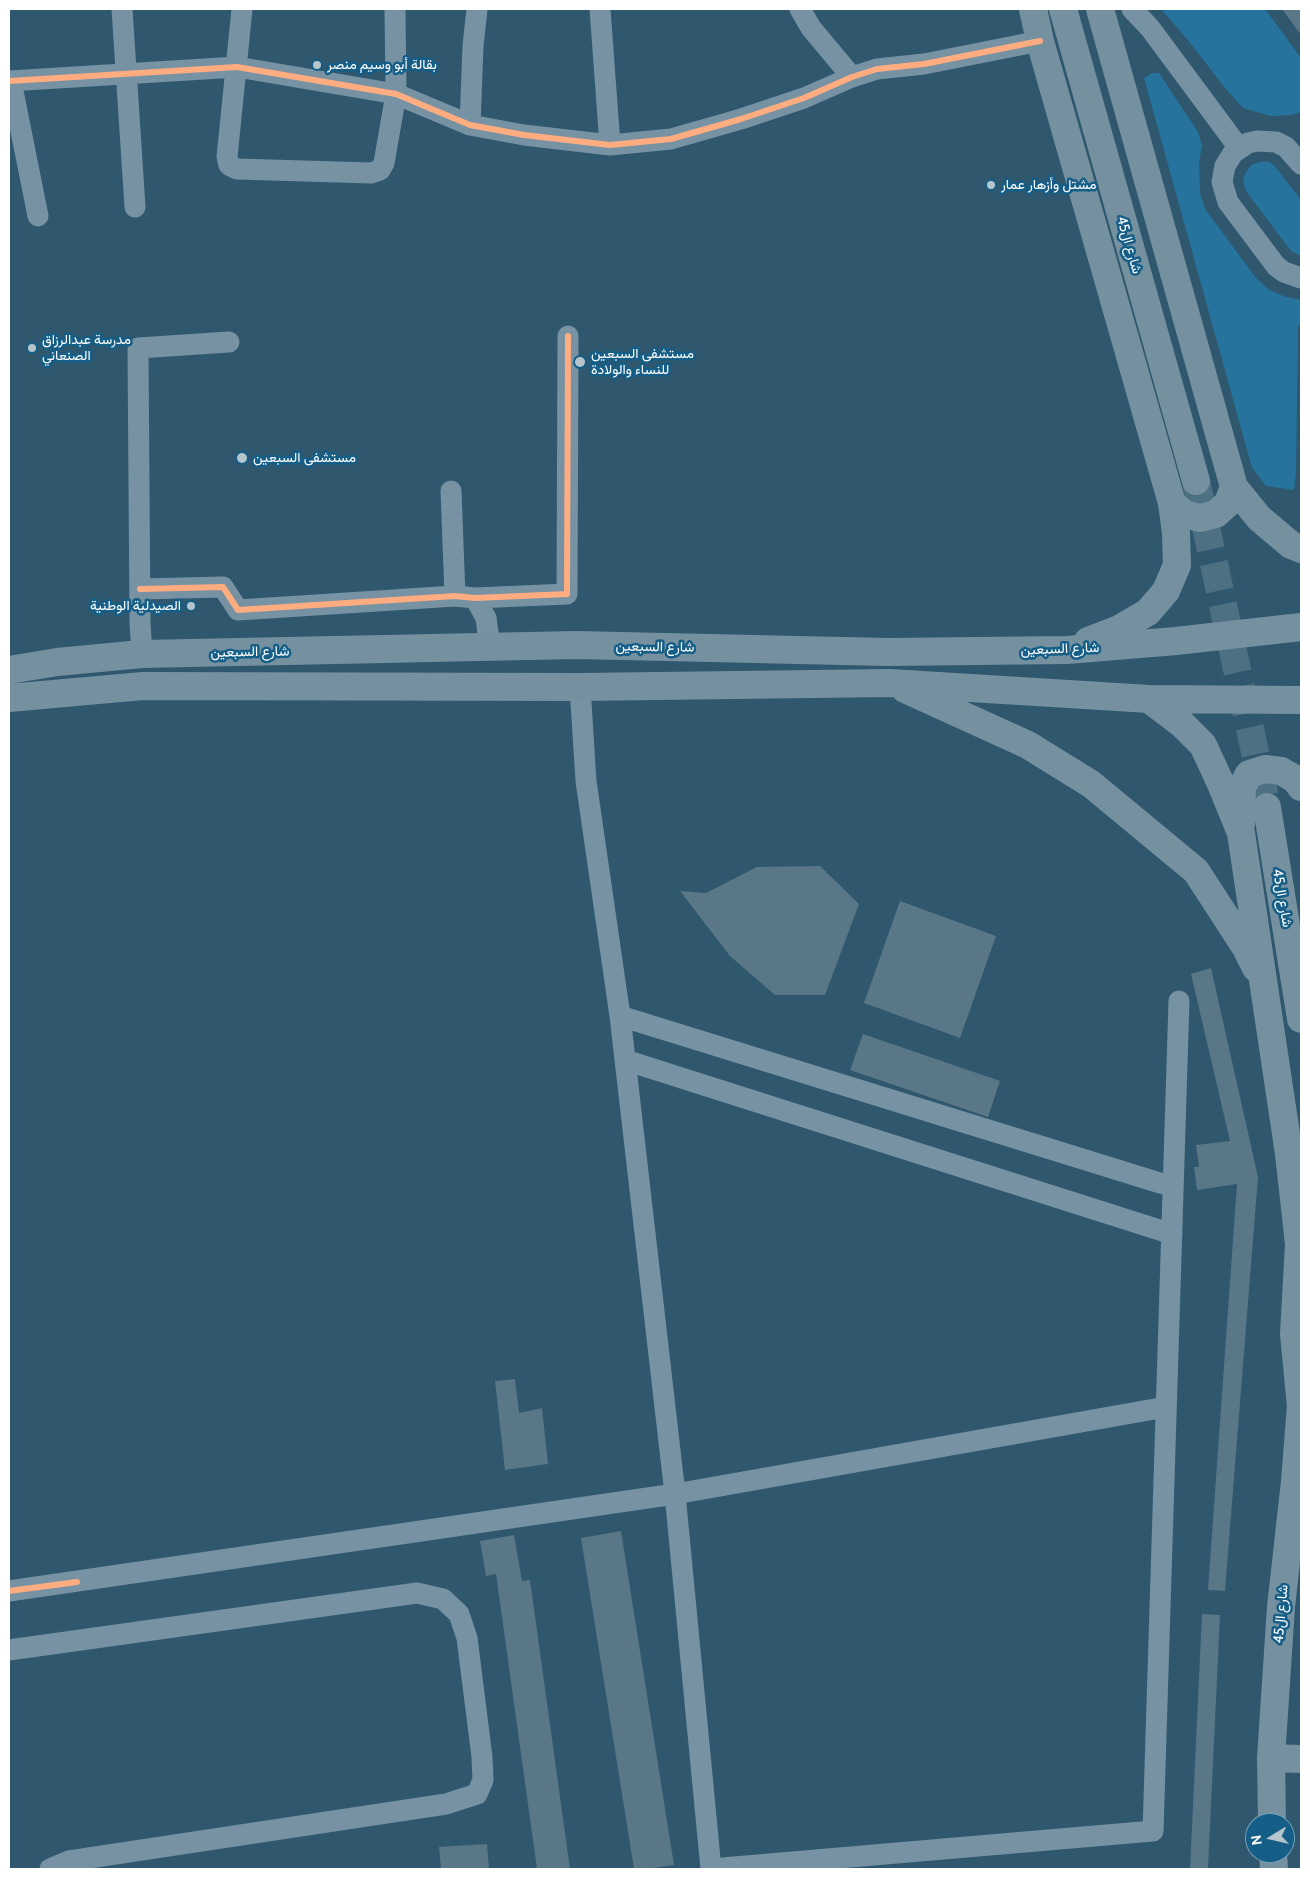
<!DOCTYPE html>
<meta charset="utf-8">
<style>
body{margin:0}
#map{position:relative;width:1310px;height:1878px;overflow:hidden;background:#2f576d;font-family:Cabin,sans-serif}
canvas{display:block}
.frame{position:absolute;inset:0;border:10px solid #fff;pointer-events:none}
.north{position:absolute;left:1245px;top:1813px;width:50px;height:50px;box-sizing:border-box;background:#155e87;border:1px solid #739eb7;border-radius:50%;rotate:261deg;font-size:14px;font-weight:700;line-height:20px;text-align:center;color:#fff}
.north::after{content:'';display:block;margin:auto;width:18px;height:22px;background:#b6c4cc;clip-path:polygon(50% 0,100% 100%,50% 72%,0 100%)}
</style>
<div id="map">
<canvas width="1310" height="1878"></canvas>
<div class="frame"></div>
<div class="north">N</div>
</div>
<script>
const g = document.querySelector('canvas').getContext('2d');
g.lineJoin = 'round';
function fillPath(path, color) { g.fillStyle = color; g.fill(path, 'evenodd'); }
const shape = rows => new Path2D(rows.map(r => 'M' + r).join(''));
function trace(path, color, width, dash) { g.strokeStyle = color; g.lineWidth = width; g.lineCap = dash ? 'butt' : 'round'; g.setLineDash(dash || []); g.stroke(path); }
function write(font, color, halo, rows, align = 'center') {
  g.font = font + ' Cabin,Vazirmatn,sans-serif'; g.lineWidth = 5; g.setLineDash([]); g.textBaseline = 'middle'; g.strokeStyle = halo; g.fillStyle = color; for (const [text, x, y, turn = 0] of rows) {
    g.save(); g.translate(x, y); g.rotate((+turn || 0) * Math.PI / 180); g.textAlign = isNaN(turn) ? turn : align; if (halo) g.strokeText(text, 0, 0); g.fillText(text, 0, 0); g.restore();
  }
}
fillPath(shape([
 [1161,9,1265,9,1301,58,1301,112,1291,115,1271,116,1243,108,1225,88,1187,39],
 [1152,73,1159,73,1198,132,1202,146,1199,162,1200,193,1205,209,1256,278,1269,290,1286,297,1301,300,1301,326,1298,326,1296,472,1294,490,1266,486,1252,468,1144,78],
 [1260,162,1269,162,1274,165,1301,200,1301,256,1291,251,1246,191,1243,181,1245,174,1251,165]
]), '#26749d');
fillPath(shape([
 [1282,9,1301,9,1301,35],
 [820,866,859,904,825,995,775,995,730,956,680,891,706,893,757,867],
 [900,901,996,936,960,1038,864,1003],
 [1211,968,1258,1177,1225,1591,1208,1590,1237,1184,1197,1190,1194,1167,1199,1167,1196,1145,1230,1141,1191,974],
 [863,1034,1000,1081,988,1117,850,1070],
 [515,1379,519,1413,542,1408,548,1464,505,1470,495,1381],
 [621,1531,674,1865,647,1869,634,1869,581,1538],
 [514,1535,522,1581,530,1580,570,1869,537,1869,496,1574,486,1576,480,1541],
 [1202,1614,1220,1615,1208,1869,1190,1869],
 [487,1844,489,1869,441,1869,439,1847]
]), '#597787');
trace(shape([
 [1196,481,1267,807]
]), '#4e7083', 28, [28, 14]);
trace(shape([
 [122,9,135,207],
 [242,9,227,157,229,165,237,169,371,173,380,170,384,163,396,94,395,9],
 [600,9,610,145],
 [800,9,811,28,852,77],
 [1132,9,1150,28,1239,148],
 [9,81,237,67,396,94,470,125,524,135,610,145,671,139,741,119,804,98,852,77,877,69,924,64,1040,41],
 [11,81,38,216],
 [470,125,473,46,477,9],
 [1301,164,1286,147,1276,142,1257,141,1248,143,1233,153,1225,166,1222,182,1228,202,1276,266,1284,272,1301,278],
 [451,491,455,596],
 [140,589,223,587,238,610,455,596,475,598,567,594,568,336],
 [475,598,486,618,490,648],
 [142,654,140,623,138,348,229,342],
 [580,687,586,781,620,1016,675,1494,711,1869],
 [620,1016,1173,1187],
 [625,1060,1172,1234],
 [9,1591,675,1494,1166,1407],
 [9,1650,417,1593,443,1599,459,1614,467,1638,482,1757,483,1780,477,1794,446,1804,69,1861,50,1869],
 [711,1869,1153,1831,1179,1001]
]), '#7692a3', 21);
trace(shape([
 [1033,9,1040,41,1172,503,1176,533,1177,565,1166,591,1148,612,1119,629,1088,641],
 [1063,9,1196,481],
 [1100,9,1234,487,1259,518,1291,545,1301,549],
 [1172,503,1184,514,1200,518,1216,514,1228,503,1234,487],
 [9,670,57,662,142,654,577,645,887,652,1067,650,1176,641,1301,627],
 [905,689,1028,745,1091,784,1196,871,1246,948,1256,968],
 [9,698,143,686,580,687,890,683,1149,699,1301,700],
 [1149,699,1182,724,1203,745,1221,784,1241,833,1289,1154,1299,1244,1294,1334,1301,1407],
 [1267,807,1301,1019],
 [1241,824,1242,787,1249,774,1265,769,1281,771,1295,779,1301,787],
 [1271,1758,1301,1759],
 [1272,1823,1271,1758,1281,1607,1295,1481,1301,1405],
 [1273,1853,1274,1869]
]), '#7591a0', 28);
trace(shape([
 [9,81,237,67,396,94,470,125,524,135,610,145,671,139,741,119,804,98,852,77,877,69,924,64,1040,41],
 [140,589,223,587,238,610,455,596,475,598,567,594,568,336],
 [9,1591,77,1582]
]), '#ffac80', 6);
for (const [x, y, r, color] of [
 [317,65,5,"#b6c4cc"],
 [991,185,5,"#b6c4cc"],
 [32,348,5,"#b6c4cc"],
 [580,362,6,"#b6c4cc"],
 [242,458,6,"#b6c4cc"],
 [191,606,5,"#b6c4cc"]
]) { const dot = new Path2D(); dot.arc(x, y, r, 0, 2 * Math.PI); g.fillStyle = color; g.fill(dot); trace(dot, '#155e87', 2); }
write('14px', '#fff', '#155e87', [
 ["بقالة أبو وسيم منصر",327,65],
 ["مشتل وأزهار عمار",1001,185],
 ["مدرسة عبدالرزاق",42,340],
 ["الصنعاني",42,356],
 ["مستشفى السبعين",591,354],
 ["للنساء والولادة",591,370],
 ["مستشفى السبعين",253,458],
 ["الصيدلية الوطنية",181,606,"right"]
], 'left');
write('14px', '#fff', '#155e87', [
 ["شارع ال45",1129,245,74],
 ["شارع السبعين",655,647,1],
 ["شارع السبعين",1060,649,-2],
 ["شارع السبعين",250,652,-1],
 ["شارع ال45",1282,898,80],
 ["شارع ال45",1281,1614,-85]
]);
</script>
